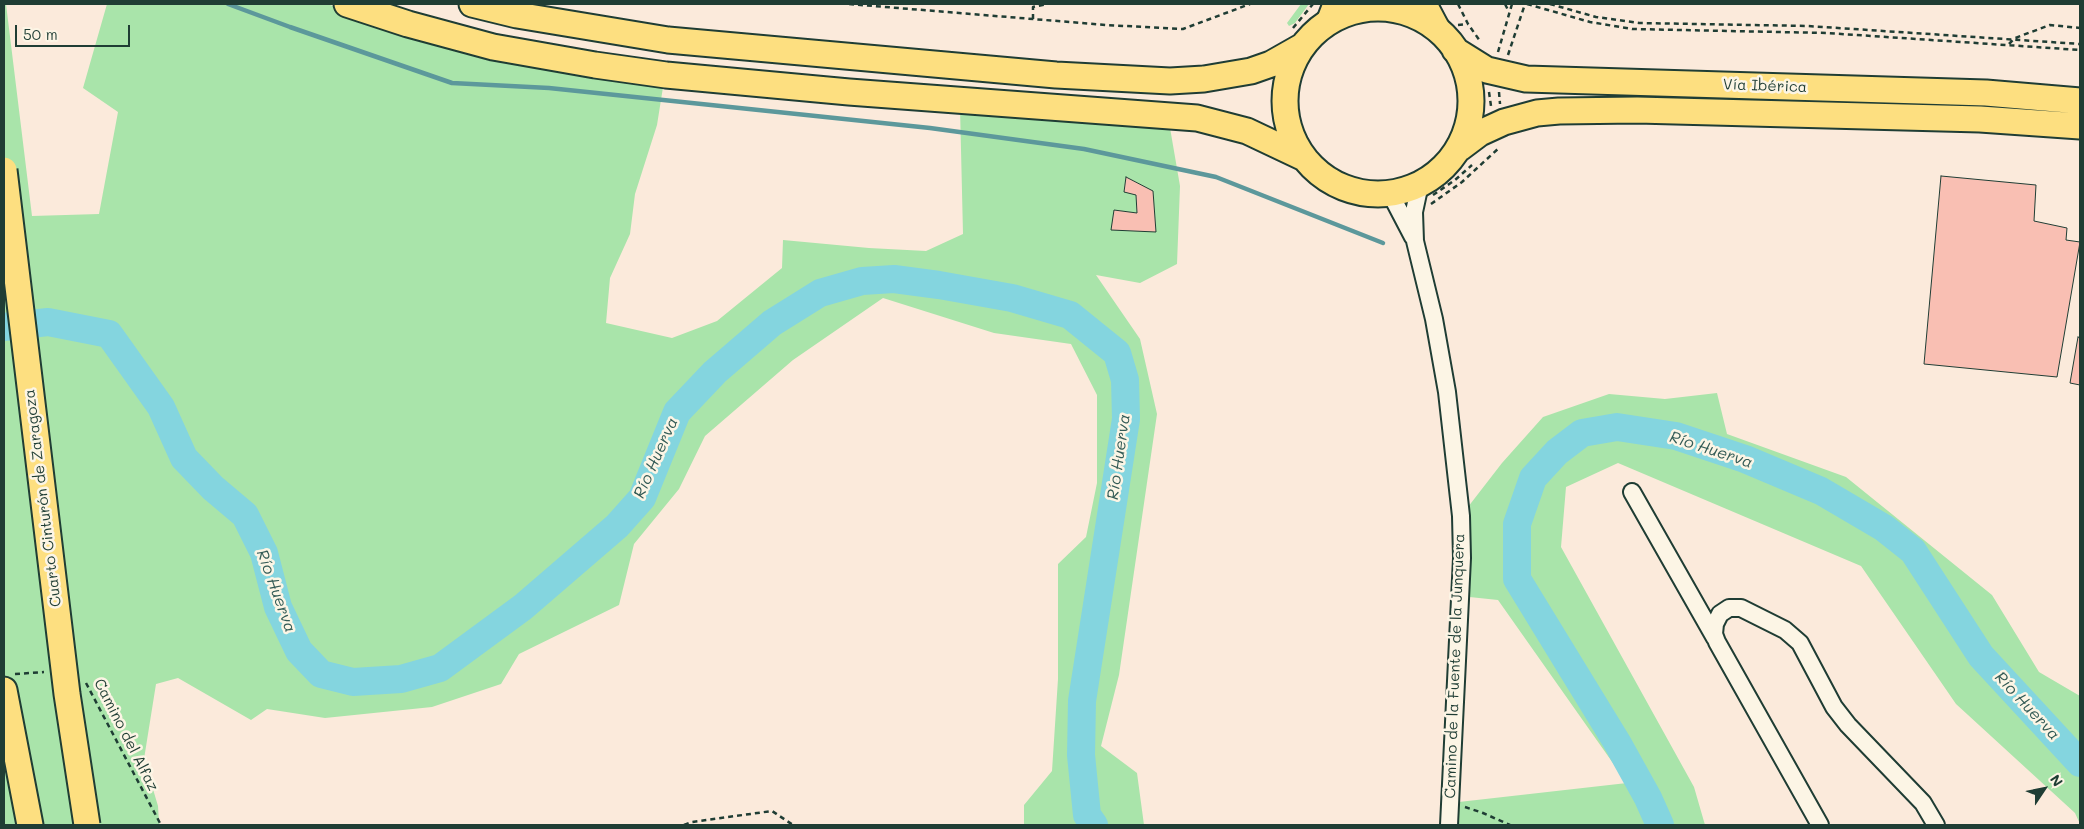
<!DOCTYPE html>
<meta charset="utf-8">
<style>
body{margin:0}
#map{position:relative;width:2084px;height:829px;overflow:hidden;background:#fbeadb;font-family:Mali,sans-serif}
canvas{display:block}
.frame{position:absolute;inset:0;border:5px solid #1f3d34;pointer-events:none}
.north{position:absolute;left:2019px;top:764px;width:50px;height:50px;-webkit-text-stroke:4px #fcf5e5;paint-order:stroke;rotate:56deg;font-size:14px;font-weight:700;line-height:20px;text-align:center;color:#1f3d34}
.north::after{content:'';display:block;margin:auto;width:18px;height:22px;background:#1f3d34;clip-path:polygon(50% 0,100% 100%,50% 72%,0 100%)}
.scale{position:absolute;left:15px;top:25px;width:115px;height:22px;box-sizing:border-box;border:2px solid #1f3d34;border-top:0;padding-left:6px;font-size:15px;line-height:18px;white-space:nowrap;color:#1f3d34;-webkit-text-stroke:4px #fcf5e5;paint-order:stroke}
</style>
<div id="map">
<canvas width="2084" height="829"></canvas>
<div class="frame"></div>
<div class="north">N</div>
<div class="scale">50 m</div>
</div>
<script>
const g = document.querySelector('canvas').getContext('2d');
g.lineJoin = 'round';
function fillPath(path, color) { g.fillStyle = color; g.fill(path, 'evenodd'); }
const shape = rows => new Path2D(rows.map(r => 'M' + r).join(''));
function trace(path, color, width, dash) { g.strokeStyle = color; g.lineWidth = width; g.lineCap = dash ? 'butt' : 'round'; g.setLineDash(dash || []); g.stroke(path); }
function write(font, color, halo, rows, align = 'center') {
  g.font = font + ' Mali,sans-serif'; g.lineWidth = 5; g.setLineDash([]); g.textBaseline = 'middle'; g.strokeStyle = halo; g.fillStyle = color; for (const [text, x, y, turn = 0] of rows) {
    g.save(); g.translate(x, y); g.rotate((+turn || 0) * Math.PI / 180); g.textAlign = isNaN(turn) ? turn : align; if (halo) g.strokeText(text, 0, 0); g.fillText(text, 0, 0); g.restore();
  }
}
fillPath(shape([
 [4,4,6,4,32,216,99,214,118,112,83,88,107,4,327,4,405,30,664,81,657,125,635,194,630,234,610,278,606,323,672,338,717,321,782,268,783,240,869,248,926,251,963,234,960,107,1169,122,1180,186,1177,264,1140,283,1096,275,1140,339,1157,414,1119,675,1101,746,1137,773,1144,825,1024,825,1024,805,1052,771,1058,679,1058,564,1086,537,1097,483,1097,395,1071,344,994,333,883,298,793,360,705,436,679,489,634,544,619,605,519,654,501,684,432,707,325,718,267,709,251,720,178,678,156,684,144,759,158,806,159,823,161,825,4,825],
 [1126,177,1153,191,1156,231,1112,229,1114,210,1137,213,1136,195,1124,191],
 [1301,4,1309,4,1295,23,1289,26,1287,23],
 [1717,393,1727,434,1846,477,1992,595,2039,672,2080,696,2080,824,2075,813,1956,704,1861,566,1618,463,1566,487,1561,547,1694,787,1705,825,1449,825,1450,803,1627,783,1498,600,1460,596,1461,516,1502,463,1543,417,1609,394,1665,399]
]), '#a9e4aa');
trace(shape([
 [228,4,290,27,452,83,549,88,930,128,1084,149,1216,177,1383,243]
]), '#5c989b', 4.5);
trace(shape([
 [4,327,48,322,109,334,161,407,184,458,213,488,245,515,264,553,278,607,299,651,321,674,353,682,401,679,440,668,523,607,617,526,642,498,677,412,715,372,772,323,820,293,862,281,894,279,939,285,1012,298,1070,315,1117,353,1125,380,1126,419,1082,701,1081,755,1087,815,1094,825],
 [1660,825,1648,798,1618,744,1517,579,1517,524,1533,478,1557,452,1582,433,1617,427,1676,436,1745,459,1821,491,1884,528,1913,551,1981,656,2080,763]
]), '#84d5df', 28);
const building = shape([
 [1941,176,2036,185,2034,221,2067,228,2066,240,2080,242,2057,377,1924,364,1941,176],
 [1126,177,1153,191,1156,232,1111,230,1114,210,1137,213,1136,195,1124,192,1126,177],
 [2078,337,2080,338,2080,385,2070,383,2078,337]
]);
fillPath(building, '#f9bfb3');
trace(building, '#1f3d34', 1);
const minor = shape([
 [1420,184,1414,212,1415,241,1434,319,1447,392,1461,516,1462,558,1449,825],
 [1390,193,1413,237],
 [1632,492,1715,638],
 [1820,825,1717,642,1714,634,1715,624,1720,614,1729,608,1741,608,1785,630,1800,643,1834,707,1848,725,1923,803,1936,825]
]);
const major = shape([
 [1426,4,1443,36],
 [1327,22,1334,4]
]);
const highway = shape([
 [347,4,408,24,493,47,595,65,666,75,849,92,1197,118,1247,131,1304,158],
 [472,4,517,15,668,40,1056,75,1170,81,1204,79,1251,71,1271,64,1301,47],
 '1285 101a93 93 0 1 1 186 0a93 93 0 1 1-186 0Z',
 [1455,50,1487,70,1526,79,1986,93,2080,101],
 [1460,148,1480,133,1504,122,1537,113,1559,111,1637,110,1980,119,2080,126],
 [4,690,30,825]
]);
trace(minor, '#1f3d34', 20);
trace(major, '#1f3d34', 25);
trace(highway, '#1f3d34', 29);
trace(shape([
 [849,4,1106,25,1183,29,1250,4],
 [1458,4,1468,24,1480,41],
 [1505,4,1509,12],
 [1527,4,1590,22,1632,29,1827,33,2080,50],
 [1550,4,1596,17,1639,23,1808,26,2080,44],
 [1033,19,1033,7,1047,4],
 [1458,25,1468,24],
 [1293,28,1313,4],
 [2009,44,2015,38,2050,25,2080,28],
 [1498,52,1512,4],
 [1508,55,1525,4],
 [1489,92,1491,106],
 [1499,92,1500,104],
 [1433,195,1455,180,1472,165],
 [1431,204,1462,182,1500,147],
 [15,674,44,672],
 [86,683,161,825],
 [1465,807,1483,813,1510,825],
 [684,825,692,822,772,811,793,825]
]), '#1f3d34', 2.5, [5, 4]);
trace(minor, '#fcf5e5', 16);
trace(major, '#fddf80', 21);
trace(highway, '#fddf80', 25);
const highwayBridge = shape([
 [4,170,67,694,87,825]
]);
trace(highwayBridge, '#1f3d34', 29, []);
trace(highwayBridge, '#fddf80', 25);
write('15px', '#1f3d34', '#fcf5e5', [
 ["Vía Ibérica",1765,86,2],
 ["Cuarto Cinturón de Zaragoza",43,498,-97],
 ["Camino de la Fuente de la Junquera",1455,666,-88],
 ["Camino del Alfaz",126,735,63]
]);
write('italic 16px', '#335b56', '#fcf5e5', [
 ["Río Huerva",1711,450,18],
 ["Río Huerva",1119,457,-82],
 ["Río Huerva",656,458,-66],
 ["Río Huerva",276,591,70],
 ["Río Huerva",2027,706,47]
]);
</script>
